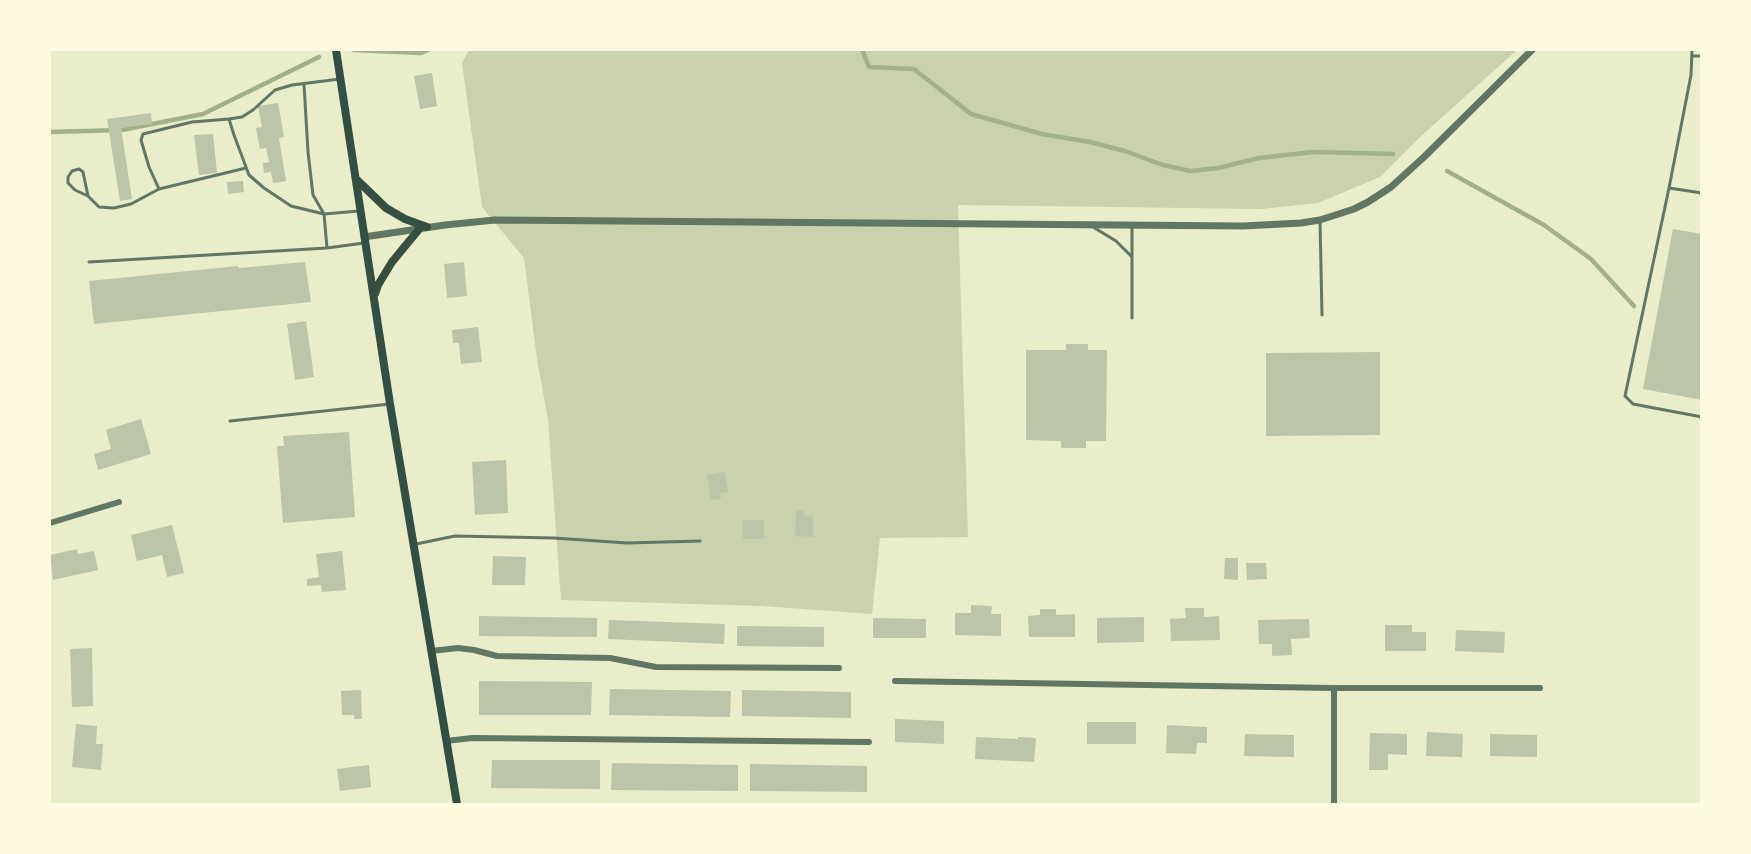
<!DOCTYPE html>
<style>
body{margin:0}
#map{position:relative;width:1751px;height:854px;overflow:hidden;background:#e9edc9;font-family:"Playfair Display",serif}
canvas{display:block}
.frame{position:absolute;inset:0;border:51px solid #fefae0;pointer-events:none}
</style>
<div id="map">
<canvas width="1751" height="854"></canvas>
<div class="frame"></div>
</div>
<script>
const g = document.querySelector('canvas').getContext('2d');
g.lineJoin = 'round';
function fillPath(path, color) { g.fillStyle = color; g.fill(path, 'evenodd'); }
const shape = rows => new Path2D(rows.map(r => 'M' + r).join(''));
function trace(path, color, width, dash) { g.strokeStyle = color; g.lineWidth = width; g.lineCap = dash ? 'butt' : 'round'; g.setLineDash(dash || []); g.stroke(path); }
fillPath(shape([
 [469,50,1517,50,1419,138,1380,177,1318,203,1261,209,958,205,968,537,880,538,872,614,761,606,561,600,548,420,537,359,524,258,482,207,462,63]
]), '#cad2ad');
trace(shape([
 [354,50,421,53,428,50],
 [862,50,869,67,914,69,971,114,1042,134,1090,142,1125,151,1163,165,1190,171,1218,168,1259,158,1313,152,1393,154],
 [50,132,122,130,203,114,319,57],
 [1447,171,1544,225,1591,259,1634,306]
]), '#a3b18a', 4.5);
fillPath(shape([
 [432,73,437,106,420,109,414,76],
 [278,103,284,137,279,138,286,181,273,183,271,172,264,173,263,163,269,162,266,148,260,149,256,128,262,127,258,106],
 [151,113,152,124,121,128,132,199,120,201,107,119],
 [213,134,217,173,199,175,194,135],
 [243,181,244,192,228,194,227,182],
 [1673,229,1702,234,1702,400,1643,389],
 [305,262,311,302,94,324,89,281,238,266,239,268],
 [464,262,467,296,447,298,444,264],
 [306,321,314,377,295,380,287,324],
 [478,327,482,362,461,364,459,343,453,343,452,330],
 [1066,344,1088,344,1088,350,1107,350,1106,441,1086,441,1086,448,1061,448,1061,441,1026,440,1026,350,1066,350],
 [1380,352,1380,435,1266,436,1266,353],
 [141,419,151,454,98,470,94,454,111,449,106,430],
 [349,432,355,517,283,523,277,446,284,446,283,436],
 [506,460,508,513,475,515,472,462],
 [725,472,728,492,720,493,721,499,711,500,707,475],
 [796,511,804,511,804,516,813,517,813,537,795,536],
 [743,520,764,520,764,539,743,539],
 [172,525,184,573,167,577,162,555,137,561,131,535],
 [77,549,78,554,94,551,98,570,53,580,50,555],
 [342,551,346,590,322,592,321,585,307,586,307,579,319,577,316,554],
 [493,556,526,557,525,585,492,585],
 [1225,558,1238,558,1238,580,1224,579],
 [1246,563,1266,563,1267,579,1247,580],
 [971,605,992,606,991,614,1001,614,1001,636,955,635,955,613,971,613],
 [1185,608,1204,608,1204,617,1219,616,1220,640,1171,641,1170,619,1186,618],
 [1040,609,1056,609,1056,615,1075,614,1075,637,1029,637,1028,616,1040,615],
 [479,616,597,618,597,637,479,636],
 [1144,617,1144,642,1097,643,1097,618],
 [873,618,926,619,926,638,873,638],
 [1309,619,1310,638,1291,639,1292,655,1272,656,1272,644,1259,644,1258,620],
 [609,620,725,624,724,644,608,639],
 [1385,625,1412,625,1412,632,1426,632,1426,651,1385,651],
 [737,626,824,627,824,647,737,646],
 [1456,630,1505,632,1504,653,1455,651],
 [92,648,93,706,72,707,70,649],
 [479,681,592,682,591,715,479,715],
 [610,689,731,691,730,717,609,715],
 [361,690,362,719,354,719,354,715,342,715,341,691],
 [742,690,851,692,851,718,742,716],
 [895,719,944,721,944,744,895,742],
 [1087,722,1136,722,1136,744,1087,744],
 [76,724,97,726,96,744,103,744,101,770,72,767],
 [1167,725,1207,727,1207,743,1197,743,1196,754,1166,753],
 [1427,732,1463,734,1462,757,1426,756],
 [1370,733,1407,734,1407,755,1388,754,1388,770,1369,770],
 [1245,734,1294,735,1294,757,1244,756],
 [1490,734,1537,735,1537,757,1490,756],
 [976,737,1018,739,1018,737,1036,738,1034,762,975,759],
 [492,760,600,760,600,789,491,788],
 [612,763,738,765,738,791,611,790],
 [750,764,867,766,867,792,750,791],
 [369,765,371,787,340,791,337,769]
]), '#bcc5a7');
trace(shape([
 [1692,50,1691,75,1669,188,1702,193],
 [1692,56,1702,56],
 [304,84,308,152,313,195,324,214],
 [229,119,242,117,253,110,275,90,292,85,340,79],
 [246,168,159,189,149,167,141,140,143,134,192,122,229,119,234,135,249,175,264,188,291,206,324,214],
 [1669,188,1625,396,1633,404,1702,417],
 [88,196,75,190,68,183,68,177,72,171,79,169,83,172,88,196,99,207,114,208,131,204,159,189],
 [1320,221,1322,315],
 [1132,226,1132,318],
 [1093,227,1116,241,1132,257],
 [327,248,324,214,359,211],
 [89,262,327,248,364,243],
 [230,421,390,404],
 [416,544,455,536,554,538,627,543,700,541]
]), '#617663', 3);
trace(shape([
 [50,523,119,502],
 [431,651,458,648,474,650,497,656,610,658,656,667,839,668],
 [895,681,1334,688,1540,688],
 [1334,688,1334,804],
 [446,741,472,738,869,742]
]), '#617663', 6);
trace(shape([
 [364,237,445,225,495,220,1243,226,1301,223,1320,220,1354,209,1368,202,1391,187,1424,157,1532,50]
]), '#617663', 7);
trace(shape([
 [336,50,390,404,457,804],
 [356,179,386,208,405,219,427,227],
 [375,294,378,285,392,262,420,228]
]), '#344e41', 8);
</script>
